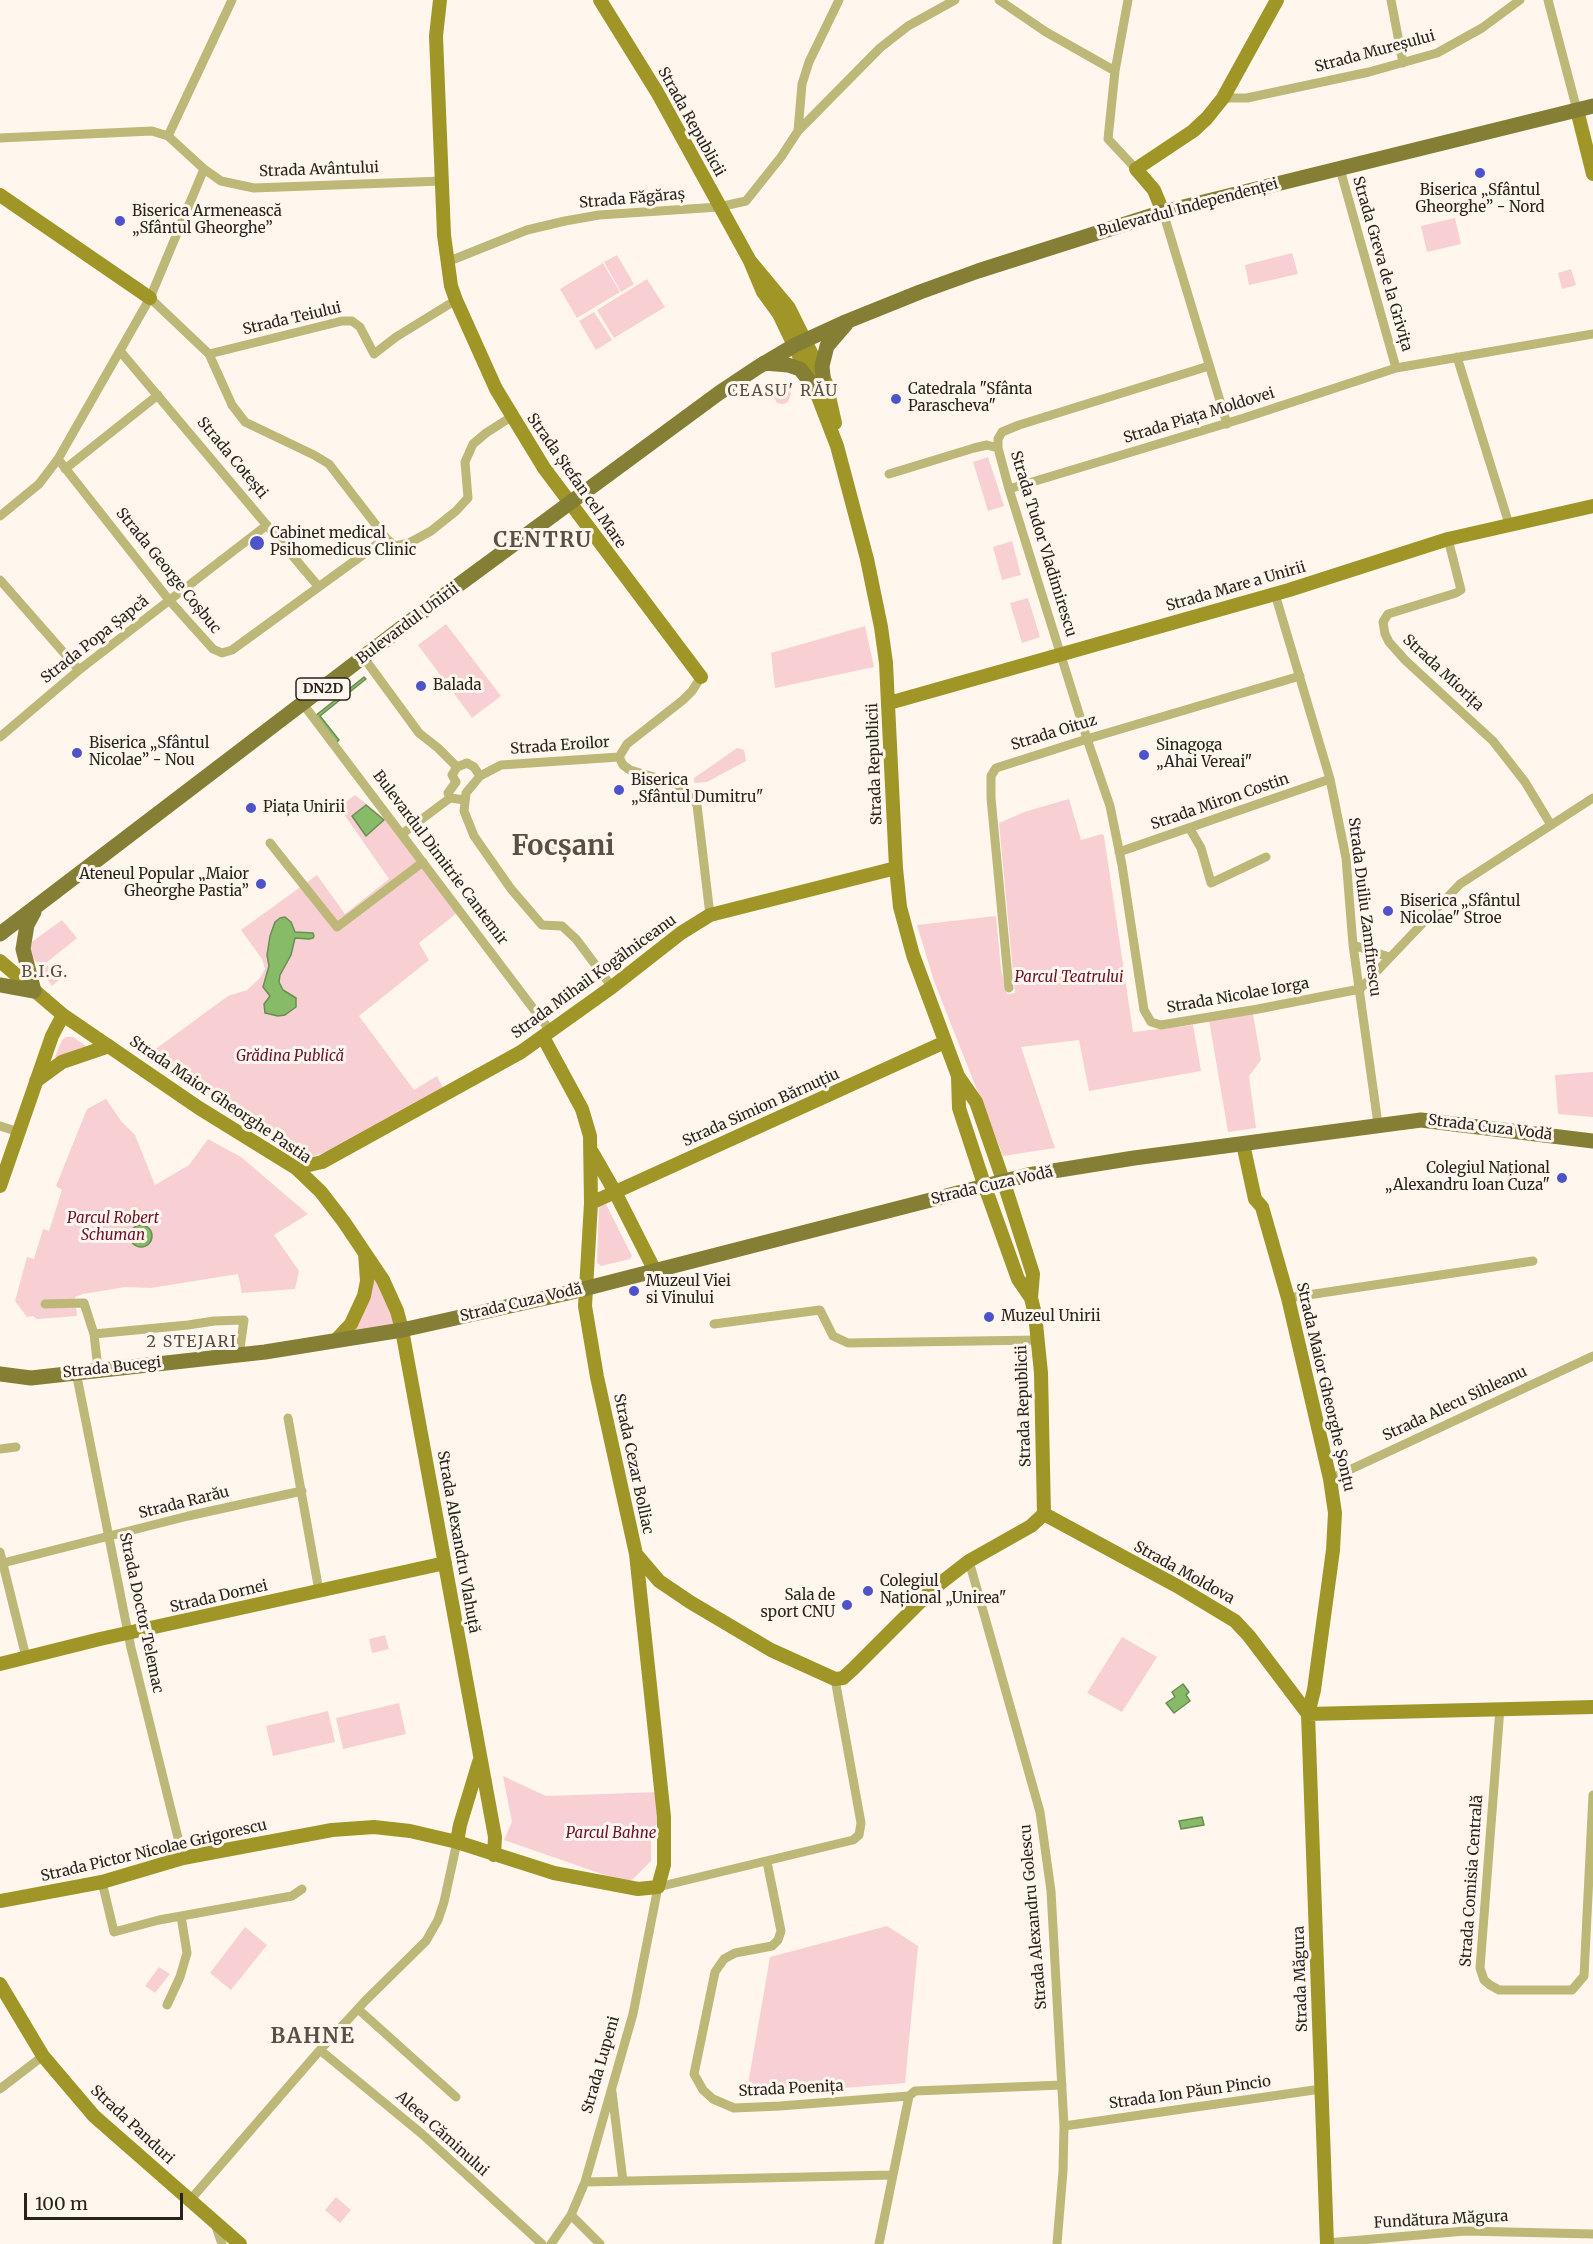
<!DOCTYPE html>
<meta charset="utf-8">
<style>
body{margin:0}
#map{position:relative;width:1593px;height:2244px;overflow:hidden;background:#fff7ed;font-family:Merriweather,serif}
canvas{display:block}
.scale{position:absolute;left:24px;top:2193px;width:159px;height:27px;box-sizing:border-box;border:3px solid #27231f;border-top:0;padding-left:8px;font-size:18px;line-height:21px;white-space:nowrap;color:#27231f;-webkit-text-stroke:4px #fff7ed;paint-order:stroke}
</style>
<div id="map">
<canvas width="1593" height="2244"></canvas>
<div class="scale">100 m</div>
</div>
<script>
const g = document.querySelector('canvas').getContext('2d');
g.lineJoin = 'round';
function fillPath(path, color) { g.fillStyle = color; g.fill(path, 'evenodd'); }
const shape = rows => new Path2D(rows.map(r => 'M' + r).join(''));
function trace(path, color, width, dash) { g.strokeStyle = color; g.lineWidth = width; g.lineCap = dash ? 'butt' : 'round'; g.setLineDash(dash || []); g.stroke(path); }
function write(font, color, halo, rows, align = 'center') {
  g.font = font + ' Merriweather,serif'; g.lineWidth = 6; g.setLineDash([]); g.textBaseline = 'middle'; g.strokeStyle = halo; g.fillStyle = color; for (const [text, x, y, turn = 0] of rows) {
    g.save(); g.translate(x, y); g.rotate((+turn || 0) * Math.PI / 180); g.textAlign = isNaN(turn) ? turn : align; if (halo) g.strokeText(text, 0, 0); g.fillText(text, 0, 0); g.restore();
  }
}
fillPath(shape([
 [1455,218,1461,244,1427,252,1421,226],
 [1292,253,1298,274,1249,285,1245,265],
 [617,255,634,284,621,292,604,262],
 [603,263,620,292,577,318,560,289],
 [1571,269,1576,285,1562,289,1558,273],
 [647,279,665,307,614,338,597,310],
 [594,312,612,340,596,350,579,321],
 [780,386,782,392,789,389,791,394,788,402,783,404,777,403,773,395,775,389],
 [988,457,1004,506,988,511,973,462],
 [1012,541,1021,575,1002,580,993,547],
 [1028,598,1040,637,1022,643,1010,603],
 [446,624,501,696,472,718,418,645],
 [865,626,874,667,775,688,771,653],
 [737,748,744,750,746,761,707,782,694,783,694,778],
 [355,795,387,820,457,913,419,943,429,960,359,1016,414,1090,437,1076,443,1088,330,1151,297,1161,169,1065,153,1051,228,996,247,990,260,978,265,969,262,959,241,930,317,875,345,914,389,879,339,807],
 [1069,799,1081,840,1102,834,1104,836,1133,1032,1193,1025,1201,1071,1089,1091,1079,1040,1021,1047,1055,1148,1003,1156,934,981,917,925,996,916,1001,969,1007,994,1015,993,999,823,1024,812],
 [551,839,558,852,548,859,539,844],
 [62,920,77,938,46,963,59,980,52,986,30,953,29,944],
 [1253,1014,1261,1060,1249,1076,1256,1128,1228,1132,1209,1020],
 [66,1037,73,1037,86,1046,57,1060,55,1057,62,1040],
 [1593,1072,1593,1117,1558,1114,1555,1075],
 [106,1099,121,1121,135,1135,155,1185,189,1165,208,1139,241,1157,308,1214,274,1235,299,1271,295,1289,242,1293,238,1274,151,1288,125,1287,83,1294,75,1297,77,1316,37,1319,33,1316,27,1317,15,1301,27,1257,34,1259,43,1229,49,1231,62,1190,56,1186,87,1109],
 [606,1204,632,1256,630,1259,601,1266,597,1263,599,1206],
 [364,1251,402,1330,335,1341,359,1307],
 [385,1635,389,1649,372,1653,369,1639],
 [1122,1637,1157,1657,1122,1712,1087,1693],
 [399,1703,406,1734,343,1749,336,1718],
 [328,1711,335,1742,273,1756,266,1726],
 [503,1776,546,1796,658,1792,659,1823,651,1828,651,1861,633,1879,625,1882,504,1840,512,1822],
 [887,1926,918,1946,905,2083,746,2096,770,1957],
 [245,1927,267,1945,231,1990,210,1973],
 [159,1967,170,1974,155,1993,145,1986],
 [336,2197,351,2210,340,2223,325,2210]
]), '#f8d0d4');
const water = shape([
 [364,677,366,679,320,716,339,740,336,743,315,716,364,677],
 [366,805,384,820,366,836,352,816,366,805],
 [285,917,291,922,295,932,313,933,314,936,313,938,309,939,295,938,291,955,280,975,279,982,283,990,296,998,296,1007,285,1015,278,1016,265,1013,264,1004,270,996,263,987,269,966,267,955,270,936,275,922,280,918,285,917],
 '130 1236a11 11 0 1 1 22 0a11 11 0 1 1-22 0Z',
 [1183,1684,1189,1692,1186,1695,1190,1701,1174,1713,1166,1703,1175,1697,1172,1692,1183,1684],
 [1202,1817,1204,1825,1181,1829,1179,1821,1202,1817]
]);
fillPath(water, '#87bb68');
trace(water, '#6a8d52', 1.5);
trace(shape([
 [999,0,1046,32,1115,71],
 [1128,0,1115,71,1108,139,1136,169],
 [1391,0,1403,63],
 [1548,0,1577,110],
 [1223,98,1247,98,1369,72,1437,53,1482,28,1520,0],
 [798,131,802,84,809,62,839,0],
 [168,136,232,0],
 [0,138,152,131,168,136,204,169,221,181,254,188,442,181],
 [1340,169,1396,368],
 [1163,212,1227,424],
 [447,262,527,230,565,221,599,215,719,207,746,201,781,157,798,131,880,48,908,26,955,0],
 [150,298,209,354,232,405,245,422,314,455,329,464,386,538,395,546,409,543,431,531,456,511,468,498,465,462,473,444,486,433,511,417],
 [120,351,318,586],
 [209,354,342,321,352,321,360,327,374,354,396,337,456,300],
 [1457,357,1509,524],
 [1209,366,1019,425,1002,432,998,439,998,448,1009,489,1087,739,1110,806,1122,865,1144,1010,1151,1022,1161,1025,1258,1009,1360,989,1460,884,1593,798],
 [58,459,169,600,213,649,222,653,232,650,386,538],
 [65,469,158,395],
 [889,474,974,448,987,445,998,448],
 [1009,489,1244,418,1396,368,1593,334],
 [0,516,39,484,58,459,150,298,204,169],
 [1448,539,1461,590,1456,593,1388,614,1383,622,1385,634,1389,642,1405,660,1493,741,1525,782,1551,825],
 [0,580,79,670],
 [1275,594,1330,779,1346,858,1353,945,1378,1124],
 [364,658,419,733,438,748,457,767,467,763,474,767,480,776],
 [303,704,551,1032],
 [0,737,79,670,267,525],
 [619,757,623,765,630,770,674,783,690,796,697,805,710,915],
 [619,757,627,744,683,700,692,691,701,677],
 [450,798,448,793,456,782,452,775,457,767],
 [1190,829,1201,848,1211,883,1266,857],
 [402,834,450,798,465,800],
 [270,843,337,927,423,862],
 [1119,852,1330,779],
 [1353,945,1389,957],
 [612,987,576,939,562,926,542,925,511,889,474,836,464,811,466,793,480,776,501,765,619,757],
 [1009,988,991,798,991,776,996,768,1087,739,1300,676],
 [0,1126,19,1132],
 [1288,1298,1533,1261],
 [45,1304,84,1303,94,1334,98,1369],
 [714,1324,820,1310,833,1336,848,1343,1038,1340],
 [94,1334,188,1325,214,1321,244,1320,239,1355],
 [76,1372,131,1648,183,1858],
 [288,1418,319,1591],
 [0,1449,16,1447],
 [1330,1479,1593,1356],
 [0,1552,26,1657],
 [969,1561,1040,1812,1051,1891,1064,2126,1063,2171,1057,2244],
 [3,1563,188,1516,302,1491],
 [1500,1708,1480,1968,1484,1980,1490,1985,1499,1990,1572,1990,1584,1976,1593,1795],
 [767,1862,781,1931,778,1940,772,1946,735,1953,724,1959,715,1972,694,2074,703,2090,713,2099,734,2108,780,2106,909,2096,915,2091,1062,2085],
 [102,1882,114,1932,159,1920,292,1896,302,1889],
 [167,2005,180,1977,187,1953,181,1916],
 [358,2009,456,2097],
 [320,2050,422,2134,542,2244],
 [0,2089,43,2056],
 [612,2092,623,2181],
 [1064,2126,1321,2089],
 [585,2182,893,2175],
 [191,2199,320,2050,366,2000,426,1941,438,1920,444,1902,457,1842],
 [571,2215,600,2244],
 [215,2224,222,2244],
 [1327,2243,1465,2231,1593,2234],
 [551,2244,571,2215,585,2182,633,2014,658,1887,853,1840,859,1835,861,1823,835,1679],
 [879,2244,909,2096]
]), '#bdb778', 9);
trace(shape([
 [440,0,436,36,444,235,451,286,456,300,496,389,544,468,701,677],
 [600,0,657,92,750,261,789,308,826,383,835,423],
 [1577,110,1593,174],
 [0,195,150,298],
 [1163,212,1154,190,1136,169,1193,131,1207,118,1223,98,1277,0],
 [750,261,763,292,779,314,815,389,837,446,867,559,881,627,886,663,896,868,900,907,913,955,958,1076,976,1102,1004,1183,1033,1274,1031,1298,1035,1314,1041,1373,1044,1514],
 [889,703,1289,590,1448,539,1593,506],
 [0,961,63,1015,199,1108,296,1168,321,1192,344,1222,383,1280,397,1311,402,1330,495,1837,494,1855],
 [958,1078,959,1108,985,1187,1018,1279,1031,1298],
 [36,1081,62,1062,109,1046],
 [1243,1144,1255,1199,1262,1207,1288,1298,1330,1479,1335,1513,1333,1550,1314,1690,1308,1714,1327,2244],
 [592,1152,615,1192,655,1271],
 [296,1168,322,1162,521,1052,612,987,681,933,710,915,896,868],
 [0,1186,52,1036,63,1015],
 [591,1203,945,1042],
 [335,1341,351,1324,364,1296,367,1281,365,1253],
 [1044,1514,1177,1586,1235,1621,1249,1636,1308,1714],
 [636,1554,659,1581,690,1602,771,1650,835,1679,843,1678,853,1669,933,1589,969,1561,1031,1526,1044,1514],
 [0,1664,100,1639,445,1563],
 [1308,1714,1593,1707],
 [457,1842,460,1825,479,1762],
 [0,1901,102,1882,183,1858,332,1830,374,1827,410,1831,457,1842,554,1873,638,1889,658,1887,664,1865,664,1817,636,1554,597,1377,585,1306,591,1203,590,1136,582,1109,543,1037],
 [0,1984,43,2056,94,2116,240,2244]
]), '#a09628', 14);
trace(shape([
 [764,363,788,365,800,369,813,385],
 [823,376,822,366,827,346,846,324],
 [34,912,27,925,23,949,34,991],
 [0,934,438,600,719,393,758,367,795,345,843,323,920,292,978,271,1163,212,1593,106],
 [0,985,34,991],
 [0,1374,31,1378,265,1352,402,1330,568,1293,1028,1175,1134,1158,1421,1120,1593,1141]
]), '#857e35', 15);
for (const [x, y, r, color] of [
 [1480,173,6,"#4f53c9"],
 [120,221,6,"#4f53c9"],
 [896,399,6,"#4f53c9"],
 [257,543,8,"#4f53c9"],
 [421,686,6,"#4f53c9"],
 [77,753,6,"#4f53c9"],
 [1144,755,6,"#4f53c9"],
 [619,790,6,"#4f53c9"],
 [251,808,6,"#4f53c9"],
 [261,884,6,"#4f53c9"],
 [1388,911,6,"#4f53c9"],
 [1562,1178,6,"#4f53c9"],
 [634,1291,6,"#4f53c9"],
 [989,1317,6,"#4f53c9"],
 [868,1591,6,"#4f53c9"],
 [847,1605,6,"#4f53c9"]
]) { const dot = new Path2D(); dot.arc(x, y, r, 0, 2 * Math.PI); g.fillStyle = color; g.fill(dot); trace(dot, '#fff7ed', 2); }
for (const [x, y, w] of [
 [323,689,54]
]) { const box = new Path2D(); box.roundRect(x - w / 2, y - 11, w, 22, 4.5); g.fillStyle = '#fff7ed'; g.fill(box); trace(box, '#27231f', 1.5); }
write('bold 14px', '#27231f', null, [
 ["DN2D",323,689]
]);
write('15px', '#27231f', '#fff7ed', [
 ["Strada Mureșului",1375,52,-15],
 ["Strada Republicii",691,122,61],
 ["Strada Avântului",319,170,-2],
 ["Strada Făgăraș",632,199,-5],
 ["Bulevardul Independenței",1188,208,-15],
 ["Strada Greva de la Grivița",1382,264,74],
 ["Strada Teiului",292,319,-13],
 ["Strada Piața Moldovei",1199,416,-17],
 ["Strada Cotești",232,458,50],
 ["Strada Ștefan cel Mare",576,481,55],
 ["Strada Tudor Vladimirescu",1043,544,73],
 ["Strada George Coșbuc",168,571,51],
 ["Strada Mare a Unirii",1236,587,-16],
 ["Bulevardul Unirii",408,624,-37],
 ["Strada Popa Șapcă",95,640,-38],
 ["Strada Miorița",1443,673,43],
 ["Strada Oituz",1054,733,-17],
 ["Strada Eroilor",560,746,-4],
 ["Strada Republicii",875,764,-92],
 ["Strada Miron Costin",1220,802,-19],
 ["Bulevardul Dimitrie Cantemir",440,858,53],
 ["Strada Duiliu Zamfirescu",1364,907,83],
 ["Strada Mihail Kogălniceanu",594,977,-36],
 ["Strada Nicolae Iorga",1238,996,-10],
 ["Strada Maior Gheorghe Pastia",220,1100,34],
 ["Strada Simion Bărnuțiu",761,1108,-24],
 ["Strada Cuza Vodă",1490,1128,7],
 ["Strada Cuza Vodă",992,1186,-13],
 ["Strada Cuza Vodă",521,1303,-13],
 ["Strada Bucegi",112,1368,-6],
 ["Strada Maior Gheorghe Șonțu",1325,1387,77],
 ["Strada Alecu Sihleanu",1455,1404,-25],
 ["Strada Republicii",1024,1406,-92],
 ["Strada Cezar Bolliac",633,1464,78],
 ["Strada Rarău",184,1503,-14],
 ["Strada Alexandru Vlahuță",458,1542,80],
 ["Strada Moldova",1184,1573,29],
 ["Strada Dornei",219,1597,-13],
 ["Strada Doctor Telemac",141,1613,78],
 ["Strada Pictor Nicolae Grigorescu",154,1851,-13],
 ["Strada Comisia Centrală",1472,1881,-86],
 ["Strada Alexandru Golescu",1034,1917,-95],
 ["Strada Măgura",1301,1979,-92],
 ["Strada Lupeni",601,2065,-74],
 ["Strada Poenița",791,2089,-3],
 ["Strada Ion Păun Pincio",1190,2093,-8],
 ["Strada Panduri",132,2125,43],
 ["Aleea Căminului",442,2134,42],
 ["Fundătura Măgura",1441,2220,-3]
]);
write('15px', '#27231f', '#fff7ed', [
 ["Biserica „Sfântul",1480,191,"center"],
 ["Gheorghe” - Nord",1480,208,"center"],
 ["Biserica Armenească",132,212],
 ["„Sfântul Gheorghe”",132,229],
 ["Catedrala \"Sfânta",908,390],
 ["Parascheva\"",908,407],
 ["Cabinet medical",270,534],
 ["Psihomedicus Clinic",270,551],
 ["Balada",433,686],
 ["Biserica „Sfântul",89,744],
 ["Nicolae” - Nou",89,761],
 ["Sinagoga",1156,746],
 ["„Ahai Vereai\"",1156,763],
 ["Biserica",631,781],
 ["„Sfântul Dumitru\"",631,798],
 ["Piața Unirii",263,808],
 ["Ateneul Popular „Maior",249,875,"right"],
 ["Gheorghe Pastia”",249,892,"right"],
 ["Biserica „Sfântul",1400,902],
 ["Nicolae\" Stroe",1400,919],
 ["Colegiul Național",1550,1169,"right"],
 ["„Alexandru Ioan Cuza\"",1550,1186,"right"],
 ["Muzeul Viei",646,1282],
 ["si Vinului",646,1299],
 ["Muzeul Unirii",1001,1317],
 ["Colegiul",880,1582],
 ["Național „Unirea\"",880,1599],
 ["Sala de",835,1596,"right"],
 ["sport CNU",835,1613,"right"]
], 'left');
write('italic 15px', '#6a0e2a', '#fff7ed', [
 ["Parcul Teatrului",1069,978],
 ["Grădina Publică",290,1057],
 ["Parcul Robert",113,1219],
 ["Schuman",113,1236],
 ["Parcul Bahne",611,1834]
]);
g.letterSpacing = '1.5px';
write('16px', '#584f45', '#fff7ed', [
 ["CEASU' RĂU",783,391],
 ["B.I.G.",45,972],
 ["2 STEJARI",192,1342]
]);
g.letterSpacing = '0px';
g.letterSpacing = '1.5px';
write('bold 21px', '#584f45', '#fff7ed', [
 ["CENTRU",543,541],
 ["BAHNE",313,2037]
]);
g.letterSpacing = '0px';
write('bold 27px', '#584f45', '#fff7ed', [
 ["Focșani",563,847]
]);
</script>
